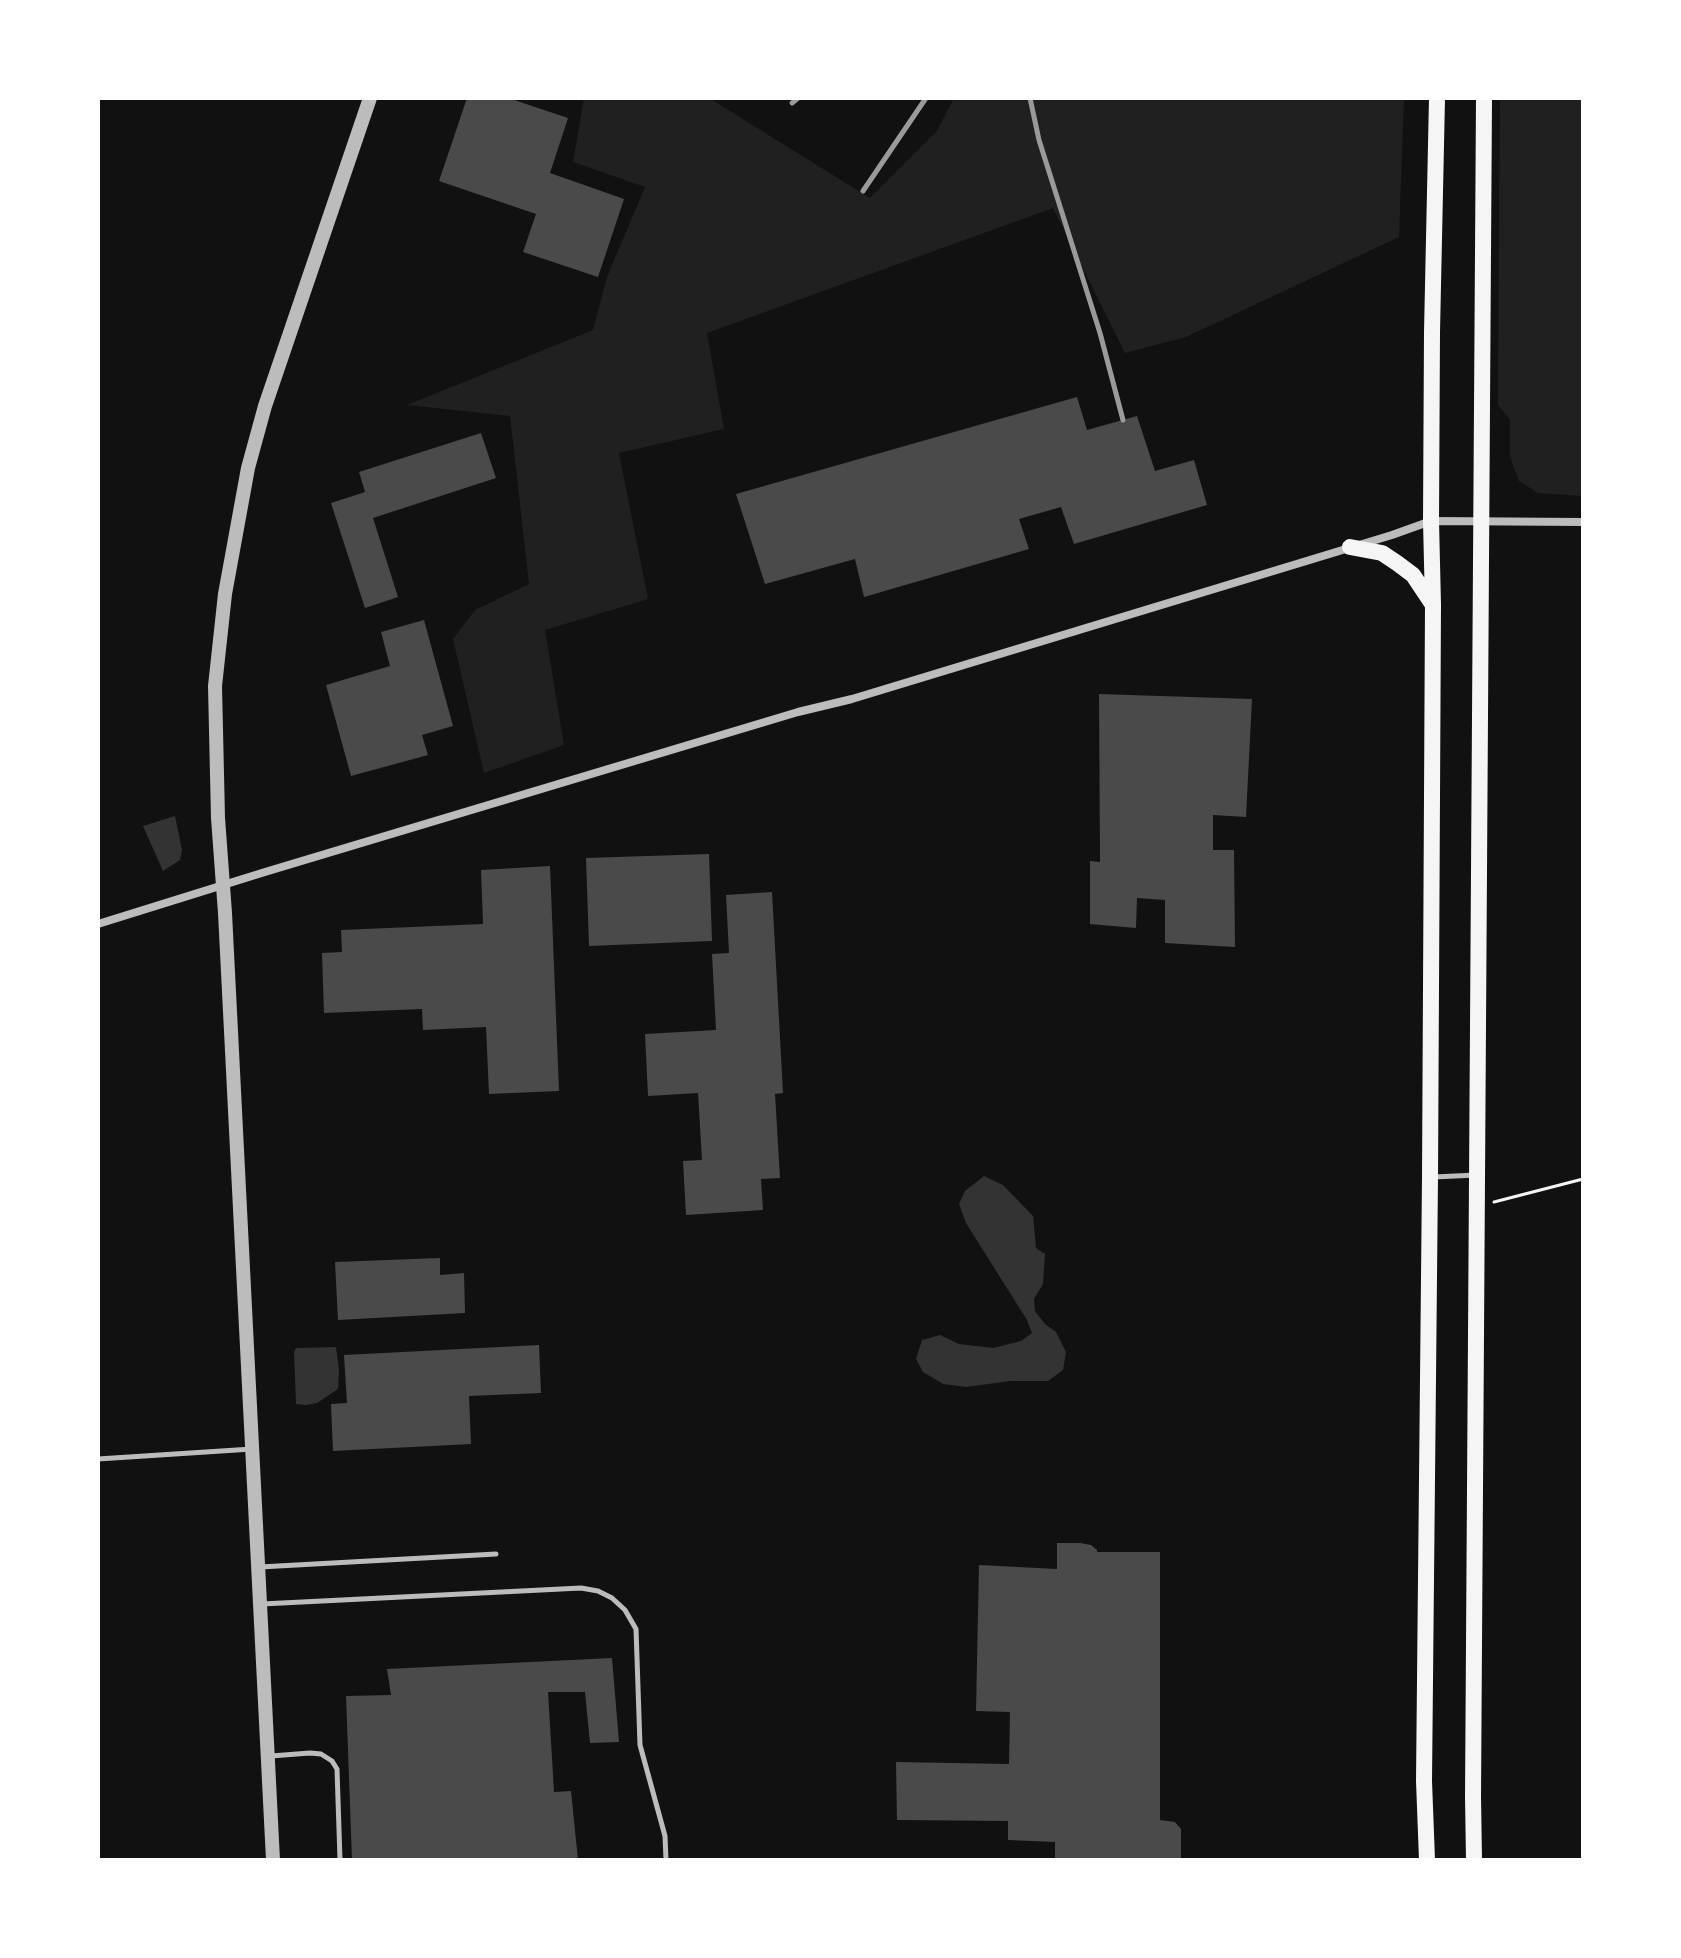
<!DOCTYPE html>
<style>
body{margin:0}
#map{position:relative;width:1681px;height:1958px;overflow:hidden;background:#111;font-family:"PT Sans Narrow",sans-serif}
canvas{display:block}
.frame{position:absolute;inset:0;border:100px solid #fff;pointer-events:none}
</style>
<div id="map">
<canvas width="1681" height="1958"></canvas>
<div class="frame"></div>
</div>
<script>
const g = document.querySelector('canvas').getContext('2d');
g.lineJoin = 'round';
function fillPath(path, color) { g.fillStyle = color; g.fill(path, 'evenodd'); }
const shape = rows => new Path2D(rows.map(r => 'M' + r).join(''));
function trace(path, color, width, dash) { g.strokeStyle = color; g.lineWidth = width; g.lineCap = dash ? 'butt' : 'round'; g.setLineDash(dash || []); g.stroke(path); }
fillPath(shape([
 [584,98,709,98,870,198,937,131,954,98,1404,98,1399,237,1186,337,1125,353,1053,208,707,333,724,429,619,453,648,599,545,630,564,745,484,773,453,639,475,610,529,584,510,416,407,405,593,330,607,277,645,187,573,162],
 [1500,98,1583,98,1583,496,1538,493,1519,481,1510,457,1510,420,1498,405]
]), '#202020');
fillPath(shape([
 [175,816,182,850,180,860,163,871,143,826],
 [984,1176,1003,1185,1033,1216,1036,1248,1045,1254,1043,1284,1034,1299,1035,1311,1045,1324,1056,1332,1066,1352,1063,1370,1048,1381,1010,1381,966,1387,943,1384,923,1372,916,1359,922,1340,940,1335,959,1344,993,1348,1021,1341,1032,1333,1027,1320,966,1223,959,1204,965,1191],
 [336,1347,339,1370,338,1389,317,1403,306,1405,296,1404,294,1352,296,1348]
]), '#333');
fillPath(shape([
 [467,98,508,98,568,118,550,173,624,199,598,277,523,252,536,214,439,181],
 [1077,397,1087,430,1137,416,1155,471,1194,460,1207,505,1074,544,1061,507,1019,519,1029,549,864,597,855,559,765,584,736,494],
 [481,433,496,478,373,518,398,597,365,608,331,503,365,492,359,472],
 [424,620,453,726,422,735,428,755,351,776,326,685,390,666,381,632],
 [1099,694,1252,699,1246,817,1213,815,1213,850,1234,850,1235,947,1165,943,1165,900,1137,898,1136,928,1090,924,1090,861,1100,862],
 [709,854,712,941,589,946,586,858],
 [550,866,559,1091,489,1094,486,1027,423,1030,422,1009,324,1013,322,953,342,952,341,930,483,924,481,870],
 [772,892,783,1093,775,1094,780,1178,761,1179,763,1210,686,1215,683,1161,702,1160,698,1093,648,1096,645,1034,716,1030,712,954,729,953,726,895],
 [440,1258,440,1275,464,1273,465,1313,338,1320,335,1262],
 [539,1345,541,1393,469,1396,471,1444,333,1451,331,1404,347,1403,344,1355],
 [1057,1543,1080,1543,1091,1545,1097,1550,1097,1552,1160,1552,1160,1820,1175,1822,1181,1829,1181,1860,1055,1860,1055,1842,1008,1840,1008,1821,897,1820,896,1762,1009,1764,1010,1712,976,1711,979,1565,1057,1569],
 [612,1658,619,1742,590,1743,585,1692,548,1692,554,1792,571,1791,578,1860,352,1860,346,1696,391,1695,387,1669]
]), '#4a4a4a');
trace(shape([
 [1494,1202,1583,1179]
]), '#f5f5f5', 3);
trace(shape([
 [1434,1177,1476,1175],
 [98,1459,252,1449],
 [260,1567,496,1554],
 [262,1604,581,1588,598,1591,612,1598,625,1610,636,1629,640,1745,665,1836,666,1860],
 [271,1756,310,1753,321,1754,332,1761,337,1769,340,1860]
]), '#bcbcbc', 5);
trace(shape([
 [98,924,265,872,798,712,852,699,1392,535,1431,521,1583,522]
]), '#bcbcbc', 8);
trace(shape([
 [273,1860,225,913,218,818,215,686,225,594,248,468,265,406,370,98]
]), '#bcbcbc', 14);
trace(shape([
 [1350,547,1382,553,1397,563,1413,575,1433,605],
 [1427,1860,1424,1781,1430,1177,1433,605,1431,521,1432,332,1437,98],
 [1474,1860,1473,1796,1484,98]
]), '#f5f5f5', 16);
trace(shape([
 [1030,98,1039,140,1100,333,1123,420],
 [792,103,798,98],
 [863,191,926,98]
]), '#9a9a9a', 5);
</script>
